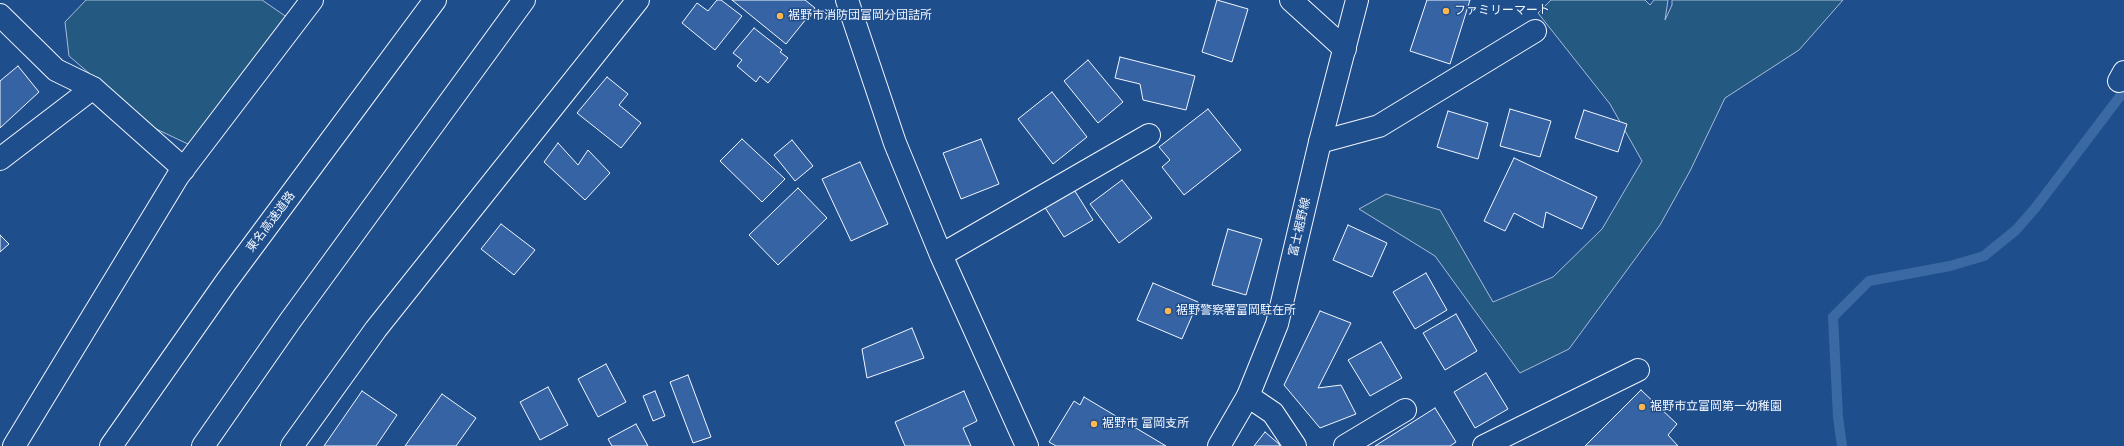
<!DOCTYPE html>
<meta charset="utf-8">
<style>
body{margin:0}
canvas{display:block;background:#1f4e8c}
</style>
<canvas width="2124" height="446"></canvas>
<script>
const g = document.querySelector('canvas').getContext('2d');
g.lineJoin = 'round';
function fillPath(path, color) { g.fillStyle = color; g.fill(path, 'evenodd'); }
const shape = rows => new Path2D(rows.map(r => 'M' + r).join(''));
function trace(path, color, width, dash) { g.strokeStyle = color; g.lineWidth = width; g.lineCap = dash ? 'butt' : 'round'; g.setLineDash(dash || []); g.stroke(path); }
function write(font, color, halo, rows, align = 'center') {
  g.font = font + ' Arial,"Noto Sans JP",sans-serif'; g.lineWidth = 3; g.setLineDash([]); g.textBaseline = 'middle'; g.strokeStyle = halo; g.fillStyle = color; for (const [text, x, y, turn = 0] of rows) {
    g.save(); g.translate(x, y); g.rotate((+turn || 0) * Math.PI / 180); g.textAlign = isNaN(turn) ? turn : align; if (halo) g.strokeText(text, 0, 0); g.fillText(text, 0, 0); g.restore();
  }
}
const green = shape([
 [86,0,262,0,291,20,190,145,152,127,69,56,65,22,86,0],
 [1551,0,1645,0,1650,5,1654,0,1668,0,1665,20,1672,5,1672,0,1843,0,1799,50,1725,98,1690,171,1660,225,1569,349,1520,373,1435,256,1359,209,1386,194,1440,210,1493,302,1553,277,1602,229,1642,161,1610,104,1538,13,1551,0]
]);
fillPath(green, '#245a82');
trace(green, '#a8bbd7', 1);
trace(shape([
 [1842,446,1838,417,1833,317,1869,281,1950,266,1984,256,2016,230,2036,207,2124,91]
]), '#3b69a3', 10);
const building = shape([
 [717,0,721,0,742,16,715,50,682,23,697,3,708,11,717,0],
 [732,0,805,0,815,8,786,44,732,0],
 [1217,0,1248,9,1232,62,1202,52,1217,0],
 [1427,0,1470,0,1450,64,1410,51,1427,0],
 [754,28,782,50,780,52,788,58,768,83,760,76,756,82,737,66,742,60,733,53,754,28],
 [1120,57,1195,76,1186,110,1143,100,1140,84,1115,78,1120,57],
 [1088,60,1123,102,1098,123,1064,81,1088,60],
 [18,66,39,92,0,128,0,81,18,66],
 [607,77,628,94,619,105,641,123,621,148,577,113,607,77],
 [1052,92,1087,137,1053,164,1018,119,1052,92],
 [1208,109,1241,150,1184,195,1162,167,1170,160,1159,147,1208,109],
 [1510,109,1551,121,1540,157,1500,146,1510,109],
 [1584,110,1627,124,1618,152,1575,138,1584,110],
 [1448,111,1488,123,1478,159,1437,147,1448,111],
 [742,139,785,179,762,202,720,161,742,139],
 [981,139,999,184,961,199,943,153,981,139],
 [792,140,813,166,795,181,774,155,792,140],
 [558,143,578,165,588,150,610,173,585,200,544,162,558,143],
 [1514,158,1597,197,1582,229,1546,212,1543,228,1514,213,1505,231,1484,221,1514,158],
 [860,162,888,224,851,241,822,179,860,162],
 [1122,180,1152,218,1119,243,1090,204,1122,180],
 [798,188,827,218,778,265,749,235,798,188],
 [1073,188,1093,220,1064,237,1044,206,1073,188],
 [501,224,535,250,514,275,481,249,501,224],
 [1348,225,1387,243,1372,277,1333,260,1348,225],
 [1228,229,1262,239,1246,295,1212,285,1228,229],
 [0,235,9,244,0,252,0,235],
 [1426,273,1447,310,1415,329,1393,292,1426,273],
 [1153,283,1198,302,1182,339,1137,320,1153,283],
 [1320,311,1351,323,1318,388,1341,385,1356,414,1320,428,1284,385,1320,311],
 [1456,314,1477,351,1445,370,1423,333,1456,314],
 [912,328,924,358,867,378,862,349,912,328],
 [1381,342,1402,378,1370,396,1348,360,1381,342],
 [606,364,626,402,598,417,578,379,606,364],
 [1486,373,1508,409,1475,428,1454,392,1486,373],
 [688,375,711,437,693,443,670,382,688,375],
 [548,387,568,425,540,440,520,402,548,387],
 [1641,390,1677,424,1668,435,1678,446,1585,446,1641,390],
 [362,391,397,415,376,446,324,446,362,391],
 [655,391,665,416,653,421,643,396,655,391],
 [964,391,977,421,963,428,971,446,905,446,895,422,964,391],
 [442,394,476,418,456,446,405,446,442,394],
 [1084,397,1166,446,1056,446,1049,442,1074,401,1080,405,1084,397],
 [1435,408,1456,442,1450,446,1375,446,1435,408],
 [636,424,648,446,612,446,608,439,636,424],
 [1265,432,1279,444,1280,446,1254,446,1265,432]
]);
fillPath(building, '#3563a3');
trace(building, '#f2f6ff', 1);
const minor = shape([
 [847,0,895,143,941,255,1027,446],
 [1291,0,1345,49],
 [0,15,56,70,93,88,184,169],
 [2119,81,2124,72],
 [1320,142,1379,126,1535,31],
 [0,159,93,88],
 [941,255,1149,135],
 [1248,396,1273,413,1295,446],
 [14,446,178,176,312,0],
 [292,446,376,329,638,0],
 [1345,446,1405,410],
 [1484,446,1638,370]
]);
const major = shape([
 [1219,446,1248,396,1277,324,1320,142,1357,0]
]);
const highway = shape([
 [111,446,226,282,435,0],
 [203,446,290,321,524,0]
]);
trace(minor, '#f2f6ff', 24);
trace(major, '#f2f6ff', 24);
trace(highway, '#f2f6ff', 24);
trace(minor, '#1f4e8c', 22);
trace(major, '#1f4e8c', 22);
trace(highway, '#1f4e8c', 22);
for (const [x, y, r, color] of [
 [1446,11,4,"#ffb74d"],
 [780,16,4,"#ffb74d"],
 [1168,311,4,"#ffb74d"],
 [1642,407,4,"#ffb74d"],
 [1094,424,4,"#ffb74d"]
]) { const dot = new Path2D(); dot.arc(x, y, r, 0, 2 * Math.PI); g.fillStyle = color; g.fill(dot); trace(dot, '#1f4e8c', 1.5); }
write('12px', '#f2f6ff', '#1f4e8c', [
 ["ファミリーマート",1454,11],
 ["裾野市消防団富岡分団詰所",788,16],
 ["裾野警察署富岡駐在所",1176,311],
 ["裾野市立富岡第一幼稚園",1650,407],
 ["裾野市 富岡支所",1102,424]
], 'left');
write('12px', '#f2f6ff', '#1f4e8c', [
 ["東名高速道路",271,222,-53],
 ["富士裾野線",1300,227,-77]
]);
</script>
